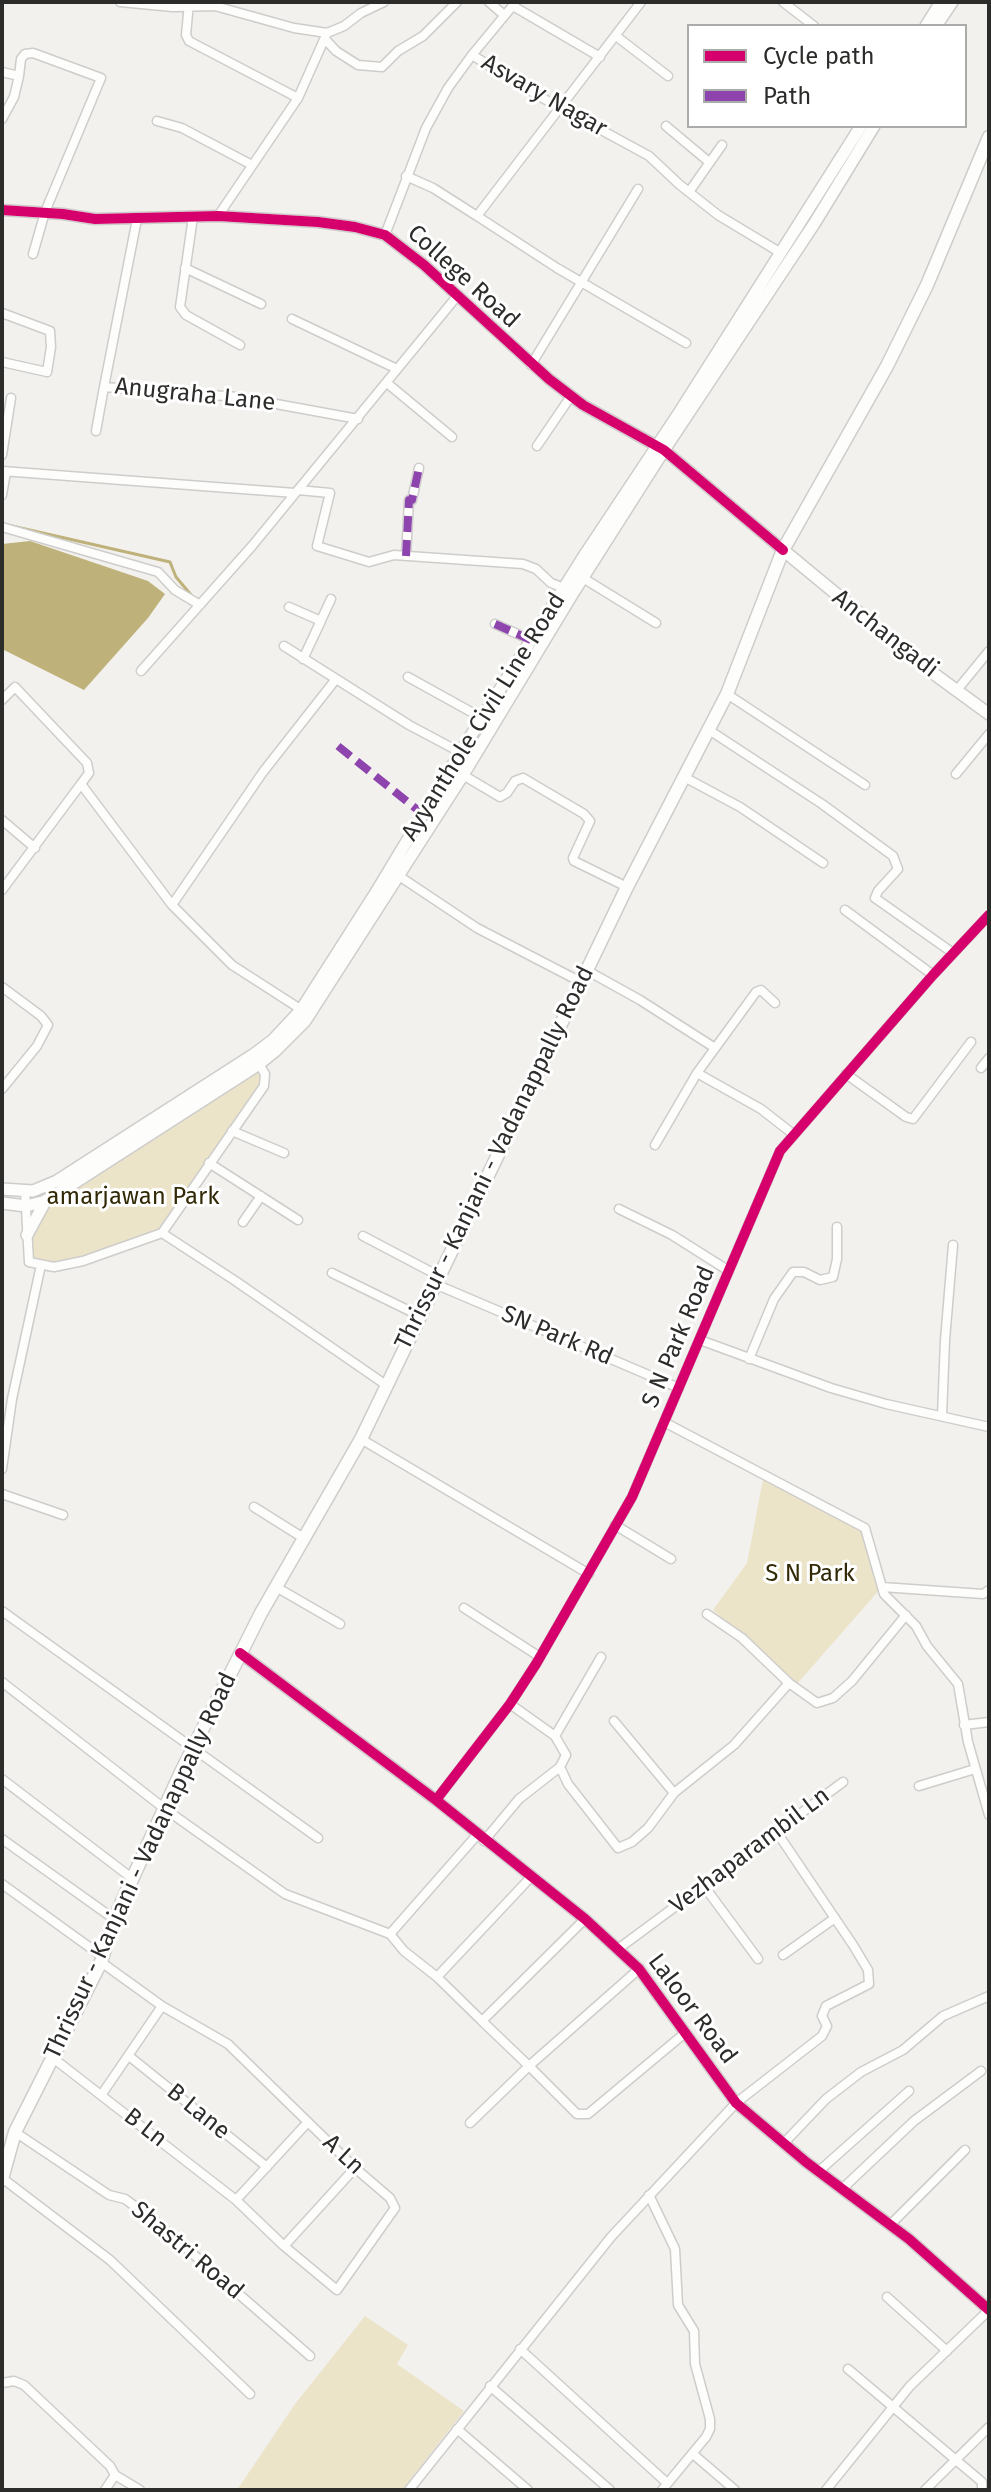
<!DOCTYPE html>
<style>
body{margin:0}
#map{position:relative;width:991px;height:2492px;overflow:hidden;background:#f3f1ee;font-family:"Fira Sans",sans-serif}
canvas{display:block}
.frame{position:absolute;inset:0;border:4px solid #2c2c2a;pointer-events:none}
.legend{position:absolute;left:687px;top:24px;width:280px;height:104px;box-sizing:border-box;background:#fff;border:2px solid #ababaa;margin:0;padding:10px 14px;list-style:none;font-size:24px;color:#2c2c2a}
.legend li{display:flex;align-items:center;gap:16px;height:40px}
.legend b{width:40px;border:2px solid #ababaa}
</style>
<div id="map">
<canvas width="991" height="2492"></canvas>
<div class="frame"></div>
<ul class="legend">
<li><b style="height:10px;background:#d6006c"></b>Cycle path</li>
<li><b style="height:10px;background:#8e44ad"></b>Path</li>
</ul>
</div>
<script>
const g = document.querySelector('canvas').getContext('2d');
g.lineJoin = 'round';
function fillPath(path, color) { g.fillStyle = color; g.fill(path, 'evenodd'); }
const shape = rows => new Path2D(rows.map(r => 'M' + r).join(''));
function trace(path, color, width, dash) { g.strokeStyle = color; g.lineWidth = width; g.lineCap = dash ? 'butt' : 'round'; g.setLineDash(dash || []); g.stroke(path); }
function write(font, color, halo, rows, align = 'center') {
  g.font = font + ' "Fira Sans",sans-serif'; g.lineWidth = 6; g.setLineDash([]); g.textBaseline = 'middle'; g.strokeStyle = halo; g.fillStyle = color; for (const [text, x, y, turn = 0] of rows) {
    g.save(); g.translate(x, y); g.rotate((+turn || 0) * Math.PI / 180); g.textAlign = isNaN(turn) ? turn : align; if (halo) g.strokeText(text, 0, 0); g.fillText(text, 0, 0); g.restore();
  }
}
fillPath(shape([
 [259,1064,266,1080,161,1233,54,1267,30,1262,27,1235,46,1202],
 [764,1474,865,1528,882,1587,796,1685,713,1610,747,1563],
 [365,2316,408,2345,397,2364,464,2411,402,2490,237,2490,295,2404]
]), '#ebe4c9');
fillPath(shape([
 [30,541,148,581,165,594,148,618,84,690,2,649,2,544]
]), '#beb17a');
trace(shape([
 [12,526,170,562,176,577,192,596]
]), '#beb17a', 3);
const minor = shape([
 [120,2,173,7,215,6,294,28,327,33,344,26,361,13,384,2],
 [489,2,504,15],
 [641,2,477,216,557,268,686,343],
 [783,2,814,26],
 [189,3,186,35,189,41,298,98],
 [513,6,600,57],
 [616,36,668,76],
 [325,39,336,51,358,65,382,67,398,51,423,36,457,2],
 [472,55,515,3],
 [2,72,19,76,14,97,2,119],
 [19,76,21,59,25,54,33,53,101,78,45,212,33,254],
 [157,121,182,128,252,165],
 [666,126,709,162],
 [406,176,433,188,477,216],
 [689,192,722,145],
 [218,216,298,98,327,33],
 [193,217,180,307,186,315,240,345],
 [137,219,104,387,238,397,358,419],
 [385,235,426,128,448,88,472,55,537,95,649,156,680,185,718,215,781,253],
 [185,268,261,304],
 [2,313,50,331,51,347,47,372,2,362],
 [292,319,397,369],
 [531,365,638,189],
 [387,383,452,437],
 [96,431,104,387],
 [537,446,571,396],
 [2,455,11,398],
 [2,471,295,493],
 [298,490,330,493,317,546,369,562,394,555,523,564,536,569,551,583,564,588],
 [2,495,6,472],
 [2,527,158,572,175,590,200,605],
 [406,556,409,500,412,500,419,468],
 [583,578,656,623],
 [289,607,321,621,303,659,331,599],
 [495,624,531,640],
 [284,646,409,725,473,759],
 [141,671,252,546,458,295],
 [408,677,482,718],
 [957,690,989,651],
 [727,694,865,785],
 [2,700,15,687,87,763,89,773,81,784,172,905,232,965,305,1012],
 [709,730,822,804,893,856,898,869,878,891,875,898,953,953],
 [956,774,989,734],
 [463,775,500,797,507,793,515,781,523,778,584,814,590,821,573,858,574,861,627,887],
 [684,777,740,807,823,863],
 [2,820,35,848],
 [399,876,477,928,581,982],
 [2,890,81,784],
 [172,905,263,772,336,679],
 [845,910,933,975],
 [586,970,640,1000,715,1048],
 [2,987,41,1016,48,1025,37,1046,2,1089],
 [981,1068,989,1058],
 [697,1073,761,1109,793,1134],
 [846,1074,906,1117,913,1119,971,1042],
 [232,1131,284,1153],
 [655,1145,697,1073,756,992,761,990,775,1003],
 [209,1163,298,1220],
 [25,1191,29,1262,54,1267,83,1261,162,1233,234,1280,386,1385],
 [619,1209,672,1235,729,1271],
 [243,1222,261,1196],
 [162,1233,264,1086,265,1074,259,1064],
 [363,1236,439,1276],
 [332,1273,420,1316],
 [435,1284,679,1388],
 [700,1340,831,1388,886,1404,989,1427],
 [749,1359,774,1299,793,1272,804,1272,820,1280,833,1277,837,1259,837,1227],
 [942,1416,945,1340,953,1245],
 [664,1422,865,1528,884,1594,916,1626,927,1646,958,1684,968,1742,989,1815],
 [361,1439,589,1574],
 [2,1469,12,1399,41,1265],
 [2,1494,63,1515],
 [254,1507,305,1539],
 [615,1525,671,1559],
 [276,1587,340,1624],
 [882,1587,983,1594,989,1590],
 [464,1608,540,1657],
 [2,1611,318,1838],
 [2,1682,165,1809,285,1894,390,1934],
 [789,1683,817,1703,833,1698,852,1681,906,1615],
 [614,1721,674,1793],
 [964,1725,989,1722],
 [555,1736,601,1657],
 [560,1767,568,1784,618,1848,632,1842,648,1828,674,1793,734,1745,789,1683,742,1638,707,1614],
 [2,1779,133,1879],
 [919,1786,975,1769],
 [436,1800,510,1704,536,1664,632,1497,780,1151,933,975,989,915],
 [477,1835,390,1934,404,1951,437,1977,531,1877],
 [2,1839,114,1919],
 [484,1841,519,1799,560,1767,566,1755,555,1736,510,1704],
 [2,1884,103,1957],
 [704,1886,758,1959],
 [618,1949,843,1782],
 [783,1955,835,1918],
 [639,1969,529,2066,577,2114,588,2114,685,2033],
 [437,1977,482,2021,585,1919],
 [129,2056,267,2167],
 [53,2058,236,2200,284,2246,337,2290,395,2208,390,2198,355,2168,228,2044,162,2006,101,1962],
 [102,2094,162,2006],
 [470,2123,529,2066,482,2021],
 [15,2132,109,2195,125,2199,155,2221,310,2356],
 [784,2143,826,2099,861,2072,903,2050,943,2016,989,1996],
 [819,2171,909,2091],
 [2,2178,110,2260,250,2394],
 [842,2189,914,2121,981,2071],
 [649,2195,675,2249,678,2305,694,2331,695,2364,710,2419,710,2429,706,2437,662,2490],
 [236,2200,308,2122],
 [890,2225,965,2150],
 [284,2246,355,2168],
 [887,2297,947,2351],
 [520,2349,667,2483],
 [848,2369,982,2482,982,2490],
 [2,2383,14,2381,24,2385,110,2466,115,2475,105,2490],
 [490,2386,610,2490],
 [457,2429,528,2490],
 [693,2454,735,2490],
 [115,2475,140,2490],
 [409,2490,611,2237,736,2103,822,2036,827,2026,822,2016,826,2006,869,1984,868,1970,853,1945,776,1831],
 [826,2490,910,2386,989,2310],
 [925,2490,989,2427]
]);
const tertiary = shape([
 [2,210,63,214,95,219,218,216,318,222,355,227,385,235,424,265,549,379,583,405,664,450,783,550],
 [240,1653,436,1800,585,1919,639,1969,736,2103,806,2162,909,2239,989,2310]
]);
const secondary = shape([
 [926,26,941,2],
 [936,26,952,2],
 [783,550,926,668,989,714],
 [2,1189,33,1191,57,1181,253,1055,273,1040,301,1010,375,894,460,753,586,553,679,413,861,126],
 [2,1203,26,1206,46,1201,259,1064,275,1051,305,1021,463,775,573,593,664,450,814,224,874,126],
 [27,1235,46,1200]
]);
const primary = shape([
 [2,2179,15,2132,101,1962,114,1919,181,1772,261,1613,361,1439,627,887,727,694,783,550,887,366,927,285,989,137]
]);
trace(minor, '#cecdcb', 11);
trace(tertiary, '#cecdcb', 13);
trace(secondary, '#cecdcb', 14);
trace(primary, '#cecdcb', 15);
trace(minor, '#fdfdfc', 8);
trace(tertiary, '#fdfdfc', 10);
trace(secondary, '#fdfdfc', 11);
trace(primary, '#fdfdfc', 12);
trace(shape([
 [406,556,409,500,412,500,419,468],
 [495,624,531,640],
 [338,746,424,815]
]), '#8e44ad', 8, [16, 8]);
trace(shape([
 [2,210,63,214,95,219,218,216,318,222,355,227,385,235,424,265,549,379,583,405,664,450,783,550],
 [240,1653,436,1800,585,1919,639,1969,736,2103,806,2162,909,2239,989,2310],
 [436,1800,510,1704,536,1664,632,1497,780,1151,933,975,989,915]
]), '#d6006c', 10);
write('24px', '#2c2c2a', '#fff', [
 ["Asvary Nagar",544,96,30],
 ["College Road",463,277,42],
 ["Anugraha Lane",195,395,6],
 ["Anchangadi",885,634,38],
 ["Ayyanthole Civil Line Road",484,717,-58],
 ["Thrissur - Kanjani - Vadanappally Road",495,1158,-64],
 ["SN Park Rd",557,1336,23],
 ["S N Park Road",679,1337,-67],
 ["Vezhaparambil Ln",750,1851,-37],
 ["Thrissur - Kanjani - Vadanappally Road",141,1866,-65],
 ["Laloor Road",692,2009,53],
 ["B Lane",198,2112,39],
 ["B Ln",145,2128,38],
 ["A Ln",343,2155,43],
 ["Shastri Road",187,2251,40]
]);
write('24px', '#322a06', '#fff', [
 ["amarjawan Park",133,1197],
 ["S N Park",810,1574]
]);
</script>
